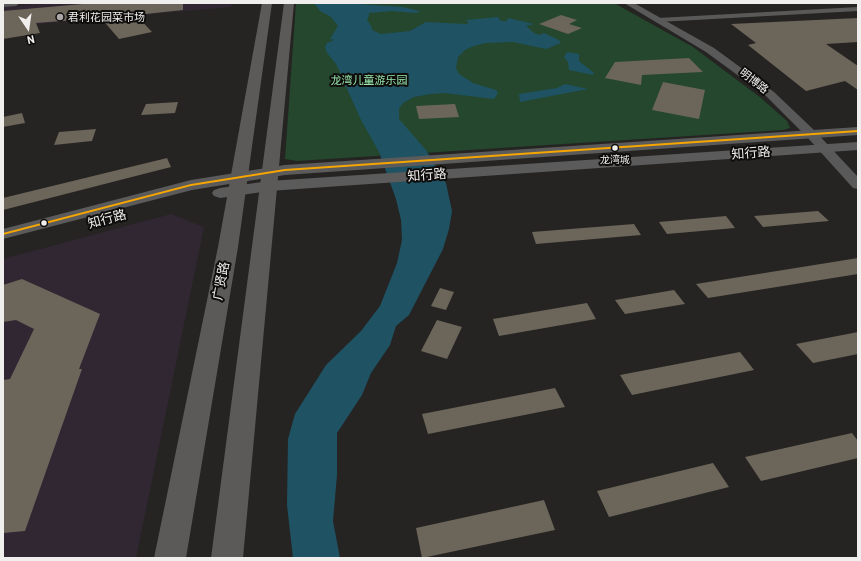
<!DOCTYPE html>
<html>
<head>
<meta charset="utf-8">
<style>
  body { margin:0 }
  #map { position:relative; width:861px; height:561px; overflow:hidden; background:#252422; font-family:Barlow,sans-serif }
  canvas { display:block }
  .frame { position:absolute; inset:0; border:4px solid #f0efed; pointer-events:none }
  .north { position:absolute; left:8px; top:8px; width:40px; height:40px; -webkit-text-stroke:3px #0e0d0c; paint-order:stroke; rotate:167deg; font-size:11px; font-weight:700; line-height:16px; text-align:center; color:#f0efed }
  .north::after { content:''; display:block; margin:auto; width:14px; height:18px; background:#f0efed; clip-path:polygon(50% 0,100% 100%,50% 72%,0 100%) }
</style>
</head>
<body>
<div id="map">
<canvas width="861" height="561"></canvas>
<div class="frame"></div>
<div class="north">N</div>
</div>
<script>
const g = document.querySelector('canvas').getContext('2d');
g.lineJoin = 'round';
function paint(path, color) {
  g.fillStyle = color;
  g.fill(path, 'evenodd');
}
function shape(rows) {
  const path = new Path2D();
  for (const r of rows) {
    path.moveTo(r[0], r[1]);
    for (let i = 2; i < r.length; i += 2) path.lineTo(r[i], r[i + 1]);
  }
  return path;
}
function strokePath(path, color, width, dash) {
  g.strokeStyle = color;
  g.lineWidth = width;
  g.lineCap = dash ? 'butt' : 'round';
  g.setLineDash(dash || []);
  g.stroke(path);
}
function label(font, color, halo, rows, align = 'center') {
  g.font = font + ' Barlow,"Noto Sans SC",sans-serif';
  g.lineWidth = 4;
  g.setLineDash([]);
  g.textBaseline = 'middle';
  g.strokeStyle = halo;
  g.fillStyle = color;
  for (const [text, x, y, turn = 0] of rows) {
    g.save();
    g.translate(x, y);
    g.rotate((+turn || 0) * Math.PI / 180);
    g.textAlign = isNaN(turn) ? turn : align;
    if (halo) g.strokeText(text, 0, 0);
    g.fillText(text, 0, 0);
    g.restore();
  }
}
paint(shape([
  [44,3,232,3,231,7,3,27,3,6],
  [171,214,204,227,136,558,3,558,3,259]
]), '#302732');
paint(shape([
  [296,3,614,3,693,47,761,98,787,121,790,128,783,130,297,161,285,159]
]), '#24472d');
paint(shape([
  [314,3,345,3,403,7,419,11,420,12,414,13,392,11,369,13,369,16,367,19,372,28,372,30,381,34,410,31,426,22,466,24,469,23,466,20,498,17,501,21,507,21,508,18,534,24,526,26,534,33,540,35,544,33,559,40,561,43,546,49,513,42,486,43,474,46,465,50,458,57,456,68,459,74,473,83,496,90,498,93,494,99,444,93,431,94,414,97,403,103,399,109,399,119,426,150,446,183,452,211,449,229,443,249,409,315,396,326,390,345,371,373,362,395,337,433,337,475,333,521,340,558,293,558,287,505,288,439,295,414,326,365,361,331,380,306,397,263,402,240,401,220,396,199,379,152,361,120,344,82,359,78,358,75,341,74,336,64,327,53,325,47,327,43,334,40,330,39,338,26,331,17,320,11],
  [567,52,579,54,579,61,594,73,593,75,569,70,568,62,564,57],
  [565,84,588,89,520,102,519,94,557,88]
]), '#1f5263');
paint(shape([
  [94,3,183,3,183,10,136,15,152,32,119,39,101,18,36,23,40,33,3,39,3,11],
  [561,15,577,20,569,24,582,28,568,34,539,24],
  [858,18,858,42,826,44,858,66,858,90,845,81,806,91,748,45,756,43,731,24],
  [689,58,703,72,642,75,641,85,605,78,615,62],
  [663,82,705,90,699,119,652,110],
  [178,102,175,113,141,115,146,104],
  [455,104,459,117,419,119,416,106],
  [22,113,25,123,3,127,3,117],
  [96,129,92,141,54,145,59,132],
  [167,158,171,167,3,210,3,198],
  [818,211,829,221,763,227,754,216],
  [726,216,735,228,667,234,659,222],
  [634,224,641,235,536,244,532,232],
  [858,258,858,274,708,298,696,284],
  [22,279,100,314,79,369,82,369,25,531,3,533,3,380,10,379,34,329,16,320,3,322,3,285],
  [440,288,454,292,446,310,431,306],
  [674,290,685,304,625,314,615,300],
  [587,303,596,319,499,336,493,319],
  [437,320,462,327,447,359,421,351],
  [858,332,858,354,813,363,796,344],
  [740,352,754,370,632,395,620,375],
  [555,388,565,407,428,434,422,414],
  [852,433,858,441,858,458,761,481,745,457],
  [713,463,729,487,609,517,597,491],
  [544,500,555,530,422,558,416,528]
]), '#6c655a');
paint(shape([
  [858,7,858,11,658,22,654,20,658,18,858,7]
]), '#5a5959');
paint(shape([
  [3,3,20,3,16,6,3,7,3,3],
  [624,3,634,3,714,48,774,92,815,131,858,177,858,189,853,188,807,137,766,96,706,52,624,3]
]), '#5a5959');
paint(shape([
  [858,127,858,135,285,175,192,190,3,239,3,229,191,180,285,165,858,127],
  [858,142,858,150,269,191,220,198,214,196,212,193,214,190,220,188,269,181,858,142]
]), '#5c5b5b');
paint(shape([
  [262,3,272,3,238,247,186,558,154,558,218,247,262,3],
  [284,3,294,3,243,558,211,558,284,3]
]), '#5b5a59');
paint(shape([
  [858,130,858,132,285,171,191,186,3,235,3,233,191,184,285,169,858,130]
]), '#f7a600');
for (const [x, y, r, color] of [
  [60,17,4,"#a9a8a6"],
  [615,148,3.5,"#f0efed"],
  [44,223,3.5,"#f0efed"]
]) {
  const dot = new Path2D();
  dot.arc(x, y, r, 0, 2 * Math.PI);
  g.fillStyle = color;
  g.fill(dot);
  strokePath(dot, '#0e0d0c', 1.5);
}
label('10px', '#f0efed', '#0e0d0c', [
  ["龙湾城",615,160]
]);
label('11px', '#f0efed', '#0e0d0c', [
  ["君利花园菜市场",68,17]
], 'left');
label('11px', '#98e6ac', '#0e0d0c', [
  ["龙湾儿童游乐园",369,80]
]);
label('11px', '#f0efed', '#0e0d0c', [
  ["明博路",754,81,38]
]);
label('13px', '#f0efed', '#0e0d0c', [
  ["知行路",751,153,-4],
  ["知行路",427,175,-4],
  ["知行路",107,219,-15],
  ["广贤路",221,281,-79]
]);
</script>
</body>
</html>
